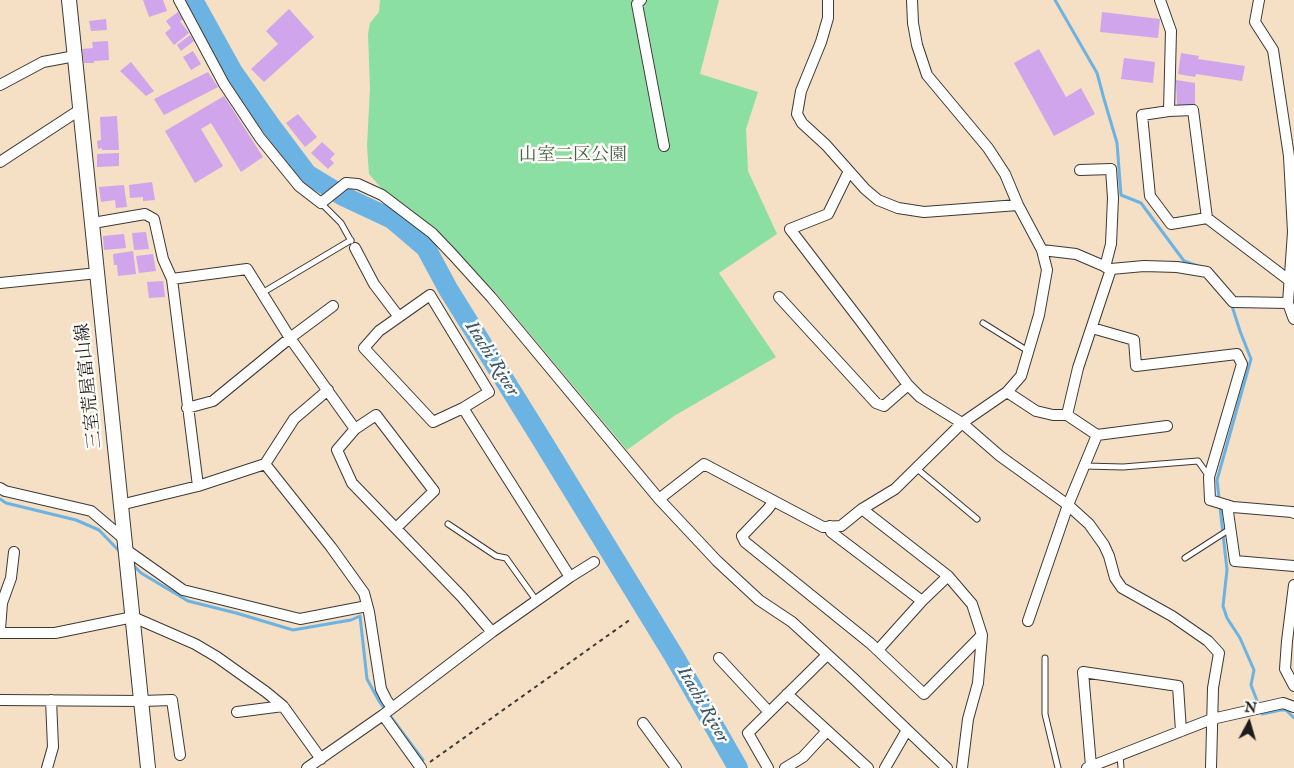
<!DOCTYPE html>
<html>
<head>
<meta charset="utf-8">
<style>
  body { margin:0 }
  #map { position:relative; width:1294px; height:768px; overflow:hidden; background:#f5dfc5; font-family:"IM FELL English",serif }
  canvas { display:block }
  .north { position:absolute; left:1224px; top:698px; width:50px; height:50px; -webkit-text-stroke:4px #fdfcf7; paint-order:stroke; rotate:6deg; font-size:14px; font-weight:700; line-height:20px; text-align:center; color:#1c1c1c }
  .north::after { content:''; display:block; margin:auto; width:18px; height:22px; background:#1c1c1c; clip-path:polygon(50% 0,100% 100%,50% 72%,0 100%) }
</style>
</head>
<body>
<div id="map">
<canvas width="1294" height="768"></canvas>
<div class="north">N</div>
</div>
<script>
const g = document.querySelector('canvas').getContext('2d');
g.lineJoin = 'round';
function paint(path, color) {
  g.fillStyle = color;
  g.fill(path, 'evenodd');
}
function shape(rows) {
  const path = new Path2D();
  for (const r of rows) {
    path.moveTo(r[0], r[1]);
    for (let i = 2; i < r.length; i += 2) path.lineTo(r[i], r[i + 1]);
  }
  return path;
}
function strokePath(path, color, width, dash) {
  g.strokeStyle = color;
  g.lineWidth = width;
  g.lineCap = dash ? 'butt' : 'round';
  g.setLineDash(dash || []);
  g.stroke(path);
}
function label(font, color, halo, rows, align = 'center') {
  g.font = font + ' "IM FELL English","Noto Serif JP",serif';
  g.lineWidth = 5;
  g.setLineDash([]);
  g.textBaseline = 'middle';
  g.strokeStyle = halo;
  g.fillStyle = color;
  for (const [text, x, y, turn = 0] of rows) {
    g.save();
    g.translate(x, y);
    g.rotate((+turn || 0) * Math.PI / 180);
    g.textAlign = isNaN(turn) ? turn : align;
    if (halo) g.strokeText(text, 0, 0);
    g.fillText(text, 0, 0);
    g.restore();
  }
}
paint(shape([
  [380,0,719,0,700,74,758,92,746,129,748,171,777,234,719,273,776,357,674,416,627,450,495,292,433,228,382,189,369,174,367,146,370,88,368,34,370,23,379,12]
]), '#8bdfa2');
strokePath(shape([
  [1055,0,1097,73,1104,99,1117,143,1121,195,1141,203,1184,261,1198,266],
  [1231,303,1240,331,1251,359,1217,480,1227,570,1223,606,1227,618,1240,638,1254,670,1251,685,1262,714,1281,710,1286,710,1294,718],
  [0,499,6,503,76,520,99,530,120,552],
  [132,564,141,573,188,601,236,613,293,630,351,620,360,616,367,679,379,701,423,760]
]), '#6bb3e3', 3);
strokePath(shape([
  [193,0,233,72,271,126,307,174,343,196,392,219,426,248,448,289,540,437,674,656,738,768]
]), '#6bb3e3', 20);
paint(shape([
  [143,0,163,0,167,11,149,17],
  [289,9,314,37,264,82,251,69,278,44,266,31],
  [178,12,183,19,180,21,189,33,174,45,165,33,171,28,166,21],
  [1102,12,1160,19,1158,38,1100,32],
  [106,19,107,30,91,31,89,21],
  [190,35,194,41,181,51,177,45],
  [108,41,109,60,94,61,94,63,84,63,82,49,93,48,92,42],
  [1039,49,1066,97,1081,88,1095,114,1054,136,1014,63],
  [193,51,201,64,191,70,183,57],
  [1181,53,1199,56,1198,59,1245,66,1242,81,1196,74,1195,77,1178,74],
  [1124,58,1155,62,1153,83,1121,79],
  [131,62,154,91,146,96,120,71],
  [208,72,218,87,164,115,154,99],
  [1176,80,1195,83,1195,106,1177,105],
  [224,96,263,157,241,172,211,123,201,129,223,166,195,183,165,131],
  [298,114,317,137,305,147,286,123],
  [117,116,119,150,102,150,102,148,98,149,97,141,101,140,100,117],
  [322,142,335,154,330,159,334,163,328,169,311,153],
  [119,153,119,166,97,167,97,154],
  [152,182,155,200,143,201,143,197,130,198,129,185],
  [124,185,127,207,116,208,115,200,101,202,99,187],
  [146,232,149,249,134,250,132,233],
  [124,234,126,248,104,250,103,236],
  [133,251,136,274,118,276,117,265,114,265,113,254],
  [153,254,156,271,139,273,136,256],
  [163,281,165,297,149,298,147,282]
]), '#d0a5eb');
const lane = shape([
  [321,203,341,223,351,241],
  [262,293,351,240],
  [983,323,1028,351],
  [1085,466,1123,467,1198,461,1208,475],
  [916,468,977,519],
  [448,524,496,556,506,558,536,600],
  [1185,558,1230,529],
  [1045,658,1045,714,1058,768],
  [1120,755,1121,768]
]);
const street = shape([
  [179,0,224,84,260,138,299,186,321,203,346,183,358,184,382,195,432,233,453,255,491,297,659,499,717,561,759,600,792,622,853,678,947,768],
  [641,0,637,4,664,146],
  [828,0,828,18,821,42,801,91,797,114,802,123,826,145,865,189,878,200,898,208,924,212,1018,205],
  [1160,0,1171,31,1169,111,1142,115,1150,196,1171,224,1207,218,1290,281],
  [1259,0,1255,22,1273,50,1289,156,1293,232,1288,303,1293,317,1294,319],
  [0,85,43,62,75,56],
  [1169,111,1193,110,1207,218],
  [0,162,81,109],
  [1080,170,1111,169,1113,198,1111,244,1105,267],
  [849,171,828,214,790,229,862,323,908,385],
  [93,223,145,214,154,219,163,259,172,279,198,486],
  [355,248,374,284,399,317],
  [1042,250,1076,254,1111,269,1144,266,1177,267,1207,272,1233,302,1288,303],
  [172,279,247,269,290,338,355,429,337,450,352,483,462,597,492,632],
  [0,283,98,273],
  [430,295,489,392,463,408,433,422,364,348,379,331,430,295],
  [779,297,876,403,884,406,908,385,920,397,962,423,1000,456,1068,505,1089,524,1104,545,1109,556,1115,578,1122,588,1172,616,1208,641,1219,653,1213,688,1211,768],
  [1092,328,1134,340,1136,366,1237,354,1242,364,1209,477,1210,500,1233,507,1292,512,1294,513],
  [1007,392,1036,411,1053,415,1067,415,1078,368,1111,269],
  [187,408,213,401,290,338,333,306],
  [463,408,570,577],
  [355,429,376,415,434,491,396,528],
  [1097,435,1167,426],
  [265,464,331,547,364,593,369,612,381,689,386,699,392,708],
  [0,488,5,491,91,511,124,539],
  [659,499,704,464,823,527,841,526,862,509,895,489,962,423,1007,392,1021,376,1039,315,1047,270,1042,250,1018,205,1005,174,988,148,927,75,917,45,913,23,912,0],
  [774,501,767,510,742,536,745,542,870,643,924,694,982,635],
  [120,505,198,486,265,464,294,419,328,390],
  [1227,505,1235,561,1294,566],
  [862,509,948,576,972,604,982,635,978,683,968,719,962,768],
  [830,526,831,532,922,601],
  [125,549,183,590,300,619,367,606],
  [1294,585,1287,641,1285,669,1294,686],
  [1028,621,1068,505,1097,435,1067,415],
  [0,629,2,603,11,578,14,552],
  [0,633,55,633,133,617,195,644,217,657,266,692,283,706],
  [878,650,922,601,948,576],
  [719,658,769,712],
  [787,694,868,768],
  [0,700,142,701,172,700,180,755],
  [237,712,283,706,321,759],
  [383,715,421,768],
  [643,723,676,768],
  [1091,766,1083,672,1178,686,1181,731],
  [47,768,53,747,51,700],
  [307,768,383,715,492,632,570,577,594,562],
  [768,768,748,733,827,655],
  [785,768,803,757,827,731],
  [885,768,907,730],
  [1087,768,1212,719,1283,703,1294,707]
]);
const secondary = shape([
  [69,0,148,768]
]);
strokePath(lane, '#3d3935', 7);
strokePath(street, '#3d3935', 12);
strokePath(secondary, '#3d3935', 16);
strokePath(shape([
  [430,762,631,619]
]), '#3d3935', 2, [4, 4]);
strokePath(lane, '#fff', 5);
strokePath(street, '#fff', 10);
strokePath(secondary, '#fff', 14);
label('18px', '#43604b', '#fdfcf7', [
  ["山室二区公園",573,156]
]);
label('18px', '#1c1c1c', '#fdfcf7', [
  ["三室荒屋富山線",90,386,-96]
]);
label('italic 19px', '#3c586c', '#fdfcf7', [
  ["Itachi River",491,359,58],
  ["Itachi River",702,705,60]
]);
</script>
</body>
</html>
